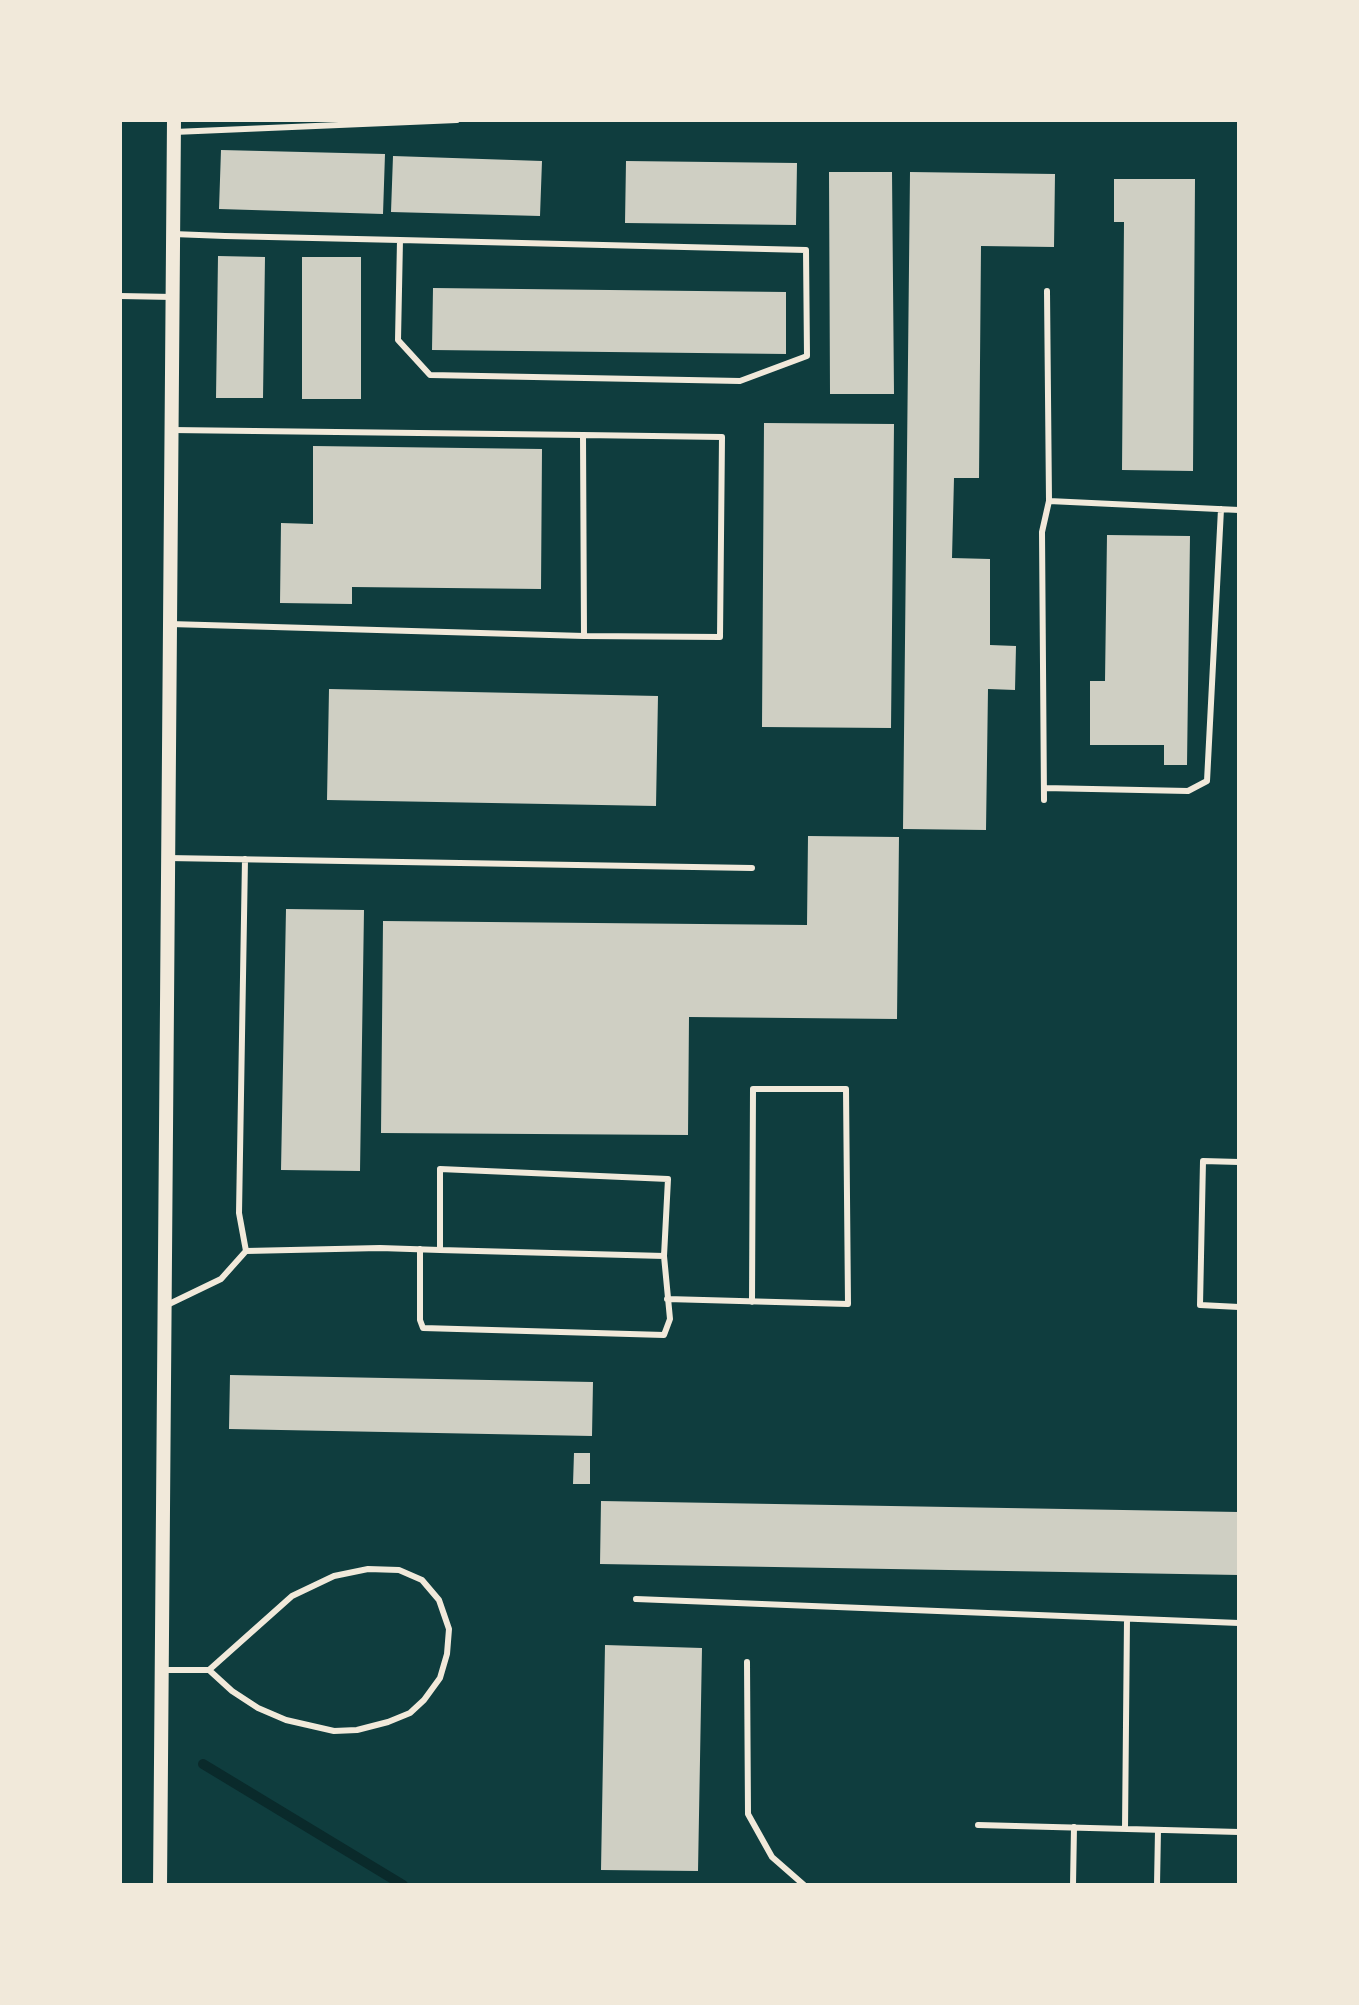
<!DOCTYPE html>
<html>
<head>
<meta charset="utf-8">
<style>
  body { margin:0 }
  #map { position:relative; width:1359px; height:2005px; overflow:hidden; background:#0f3d3e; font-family:"Roboto Condensed",sans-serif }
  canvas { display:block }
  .frame { position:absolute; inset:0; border:122px solid #f1e9da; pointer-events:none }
</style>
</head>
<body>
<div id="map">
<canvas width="1359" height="2005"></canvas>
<div class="frame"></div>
</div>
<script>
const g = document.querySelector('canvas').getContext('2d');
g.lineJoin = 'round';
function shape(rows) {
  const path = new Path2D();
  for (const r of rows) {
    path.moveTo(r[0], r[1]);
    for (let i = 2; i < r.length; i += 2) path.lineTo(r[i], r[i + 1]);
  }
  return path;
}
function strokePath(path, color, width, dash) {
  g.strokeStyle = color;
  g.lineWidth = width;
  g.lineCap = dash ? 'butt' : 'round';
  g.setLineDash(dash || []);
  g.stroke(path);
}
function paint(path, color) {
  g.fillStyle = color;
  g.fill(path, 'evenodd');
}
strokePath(shape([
  [203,1764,403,1885]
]), '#0a2a2b', 10);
paint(shape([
  [221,150,385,154,383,214,219,209],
  [393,156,542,161,540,216,391,212],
  [626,161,797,163,796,225,625,223],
  [829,172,892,172,894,394,830,394],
  [910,172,1055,174,1054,247,981,246,979,478,954,478,952,558,990,559,990,645,1016,646,1015,690,988,689,986,830,903,829],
  [1114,179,1195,179,1193,471,1122,470,1124,222,1114,222],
  [218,256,265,257,263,398,216,398],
  [302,257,361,257,361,399,302,399],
  [433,288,786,292,786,354,432,350],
  [764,423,894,424,891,728,762,727],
  [313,446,542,449,541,589,352,587,352,604,280,603,281,523,313,524],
  [1107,535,1190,536,1187,765,1164,765,1164,745,1090,745,1090,681,1105,681],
  [329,689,658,696,656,806,327,800],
  [808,836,899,837,897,1019,689,1017,688,1135,381,1133,383,921,807,925],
  [286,909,364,910,360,1171,281,1170],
  [230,1375,593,1382,592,1436,229,1429],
  [574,1453,590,1453,590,1484,573,1484],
  [601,1501,1239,1512,1239,1575,600,1564],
  [605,1645,702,1648,698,1871,601,1870]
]), '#cfcfc3');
strokePath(shape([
  [174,132,457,120],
  [173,234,225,236,400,240,806,250,807,356,740,381,430,375,398,340,400,240],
  [1047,291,1049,501],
  [120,296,173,297],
  [172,430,583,435],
  [170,624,584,636,720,637,722,437,583,435,584,636],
  [1044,788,1188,791,1207,781,1221,509],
  [1044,800,1042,532,1049,501,1239,510],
  [168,858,752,868],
  [245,859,239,1213,246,1251],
  [1239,1162,1203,1161,1200,1305,1239,1307],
  [420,1249,420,1320,423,1328,664,1335,670,1319,664,1256],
  [667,1299,848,1304,846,1089,753,1089,752,1302],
  [165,1306,221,1279,246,1251,380,1248,440,1250,664,1256,668,1179,440,1169,440,1250],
  [636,1599,1239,1623],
  [747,1662,748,1814,772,1857,804,1885],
  [162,1670,209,1670,232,1691,258,1708,286,1720,334,1731,357,1730,388,1722,410,1713,424,1700,440,1678,447,1654,449,1629,439,1600,422,1580,399,1570,368,1569,334,1576,292,1596,209,1670],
  [978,1825,1239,1832],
  [1125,1829,1127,1619],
  [1073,1885,1074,1827],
  [1157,1885,1158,1830]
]), '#f1e9da', 6);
strokePath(shape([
  [160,1885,174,120]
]), '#f1e9da', 14);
</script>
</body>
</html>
